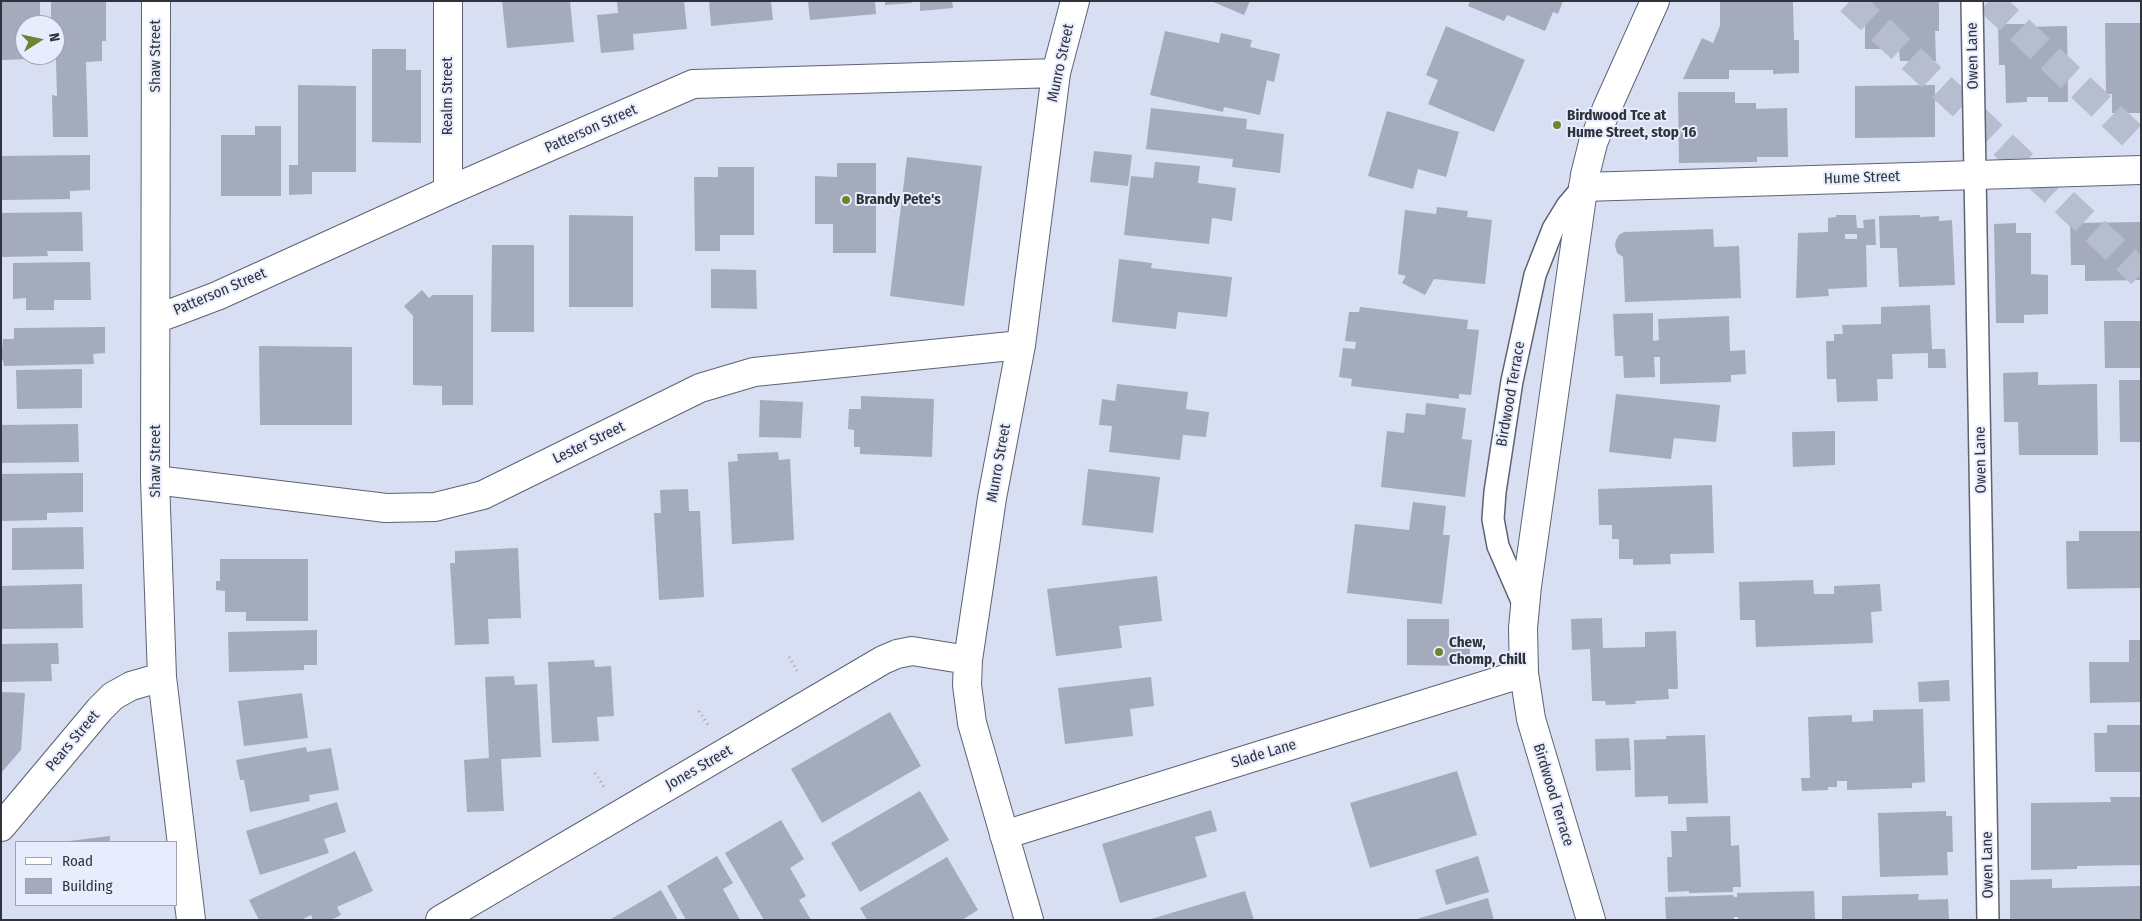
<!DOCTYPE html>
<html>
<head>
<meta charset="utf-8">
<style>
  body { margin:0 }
  #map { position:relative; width:2142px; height:921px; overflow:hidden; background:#d8dff3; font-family:"Fira Sans Condensed",sans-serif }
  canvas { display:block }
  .frame { position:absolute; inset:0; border:2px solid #30333b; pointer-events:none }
  .legend { position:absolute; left:15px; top:841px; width:162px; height:65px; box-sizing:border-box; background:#e7edfd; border:1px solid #9ea3af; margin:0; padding:6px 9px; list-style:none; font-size:15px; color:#30333b }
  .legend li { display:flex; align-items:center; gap:10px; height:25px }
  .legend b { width:25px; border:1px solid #9ea3af }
  .north { position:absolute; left:15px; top:15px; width:50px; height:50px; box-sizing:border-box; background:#e7edfd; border:1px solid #9ea3af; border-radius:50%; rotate:80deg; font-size:14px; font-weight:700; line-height:20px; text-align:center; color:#30333b }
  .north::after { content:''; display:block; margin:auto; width:18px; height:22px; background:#728230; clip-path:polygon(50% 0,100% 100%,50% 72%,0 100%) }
</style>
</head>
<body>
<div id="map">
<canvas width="2142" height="921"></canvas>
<div class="frame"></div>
<ul class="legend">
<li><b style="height:6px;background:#fff"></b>Road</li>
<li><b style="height:14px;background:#a3abbd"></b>Building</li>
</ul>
<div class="north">N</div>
</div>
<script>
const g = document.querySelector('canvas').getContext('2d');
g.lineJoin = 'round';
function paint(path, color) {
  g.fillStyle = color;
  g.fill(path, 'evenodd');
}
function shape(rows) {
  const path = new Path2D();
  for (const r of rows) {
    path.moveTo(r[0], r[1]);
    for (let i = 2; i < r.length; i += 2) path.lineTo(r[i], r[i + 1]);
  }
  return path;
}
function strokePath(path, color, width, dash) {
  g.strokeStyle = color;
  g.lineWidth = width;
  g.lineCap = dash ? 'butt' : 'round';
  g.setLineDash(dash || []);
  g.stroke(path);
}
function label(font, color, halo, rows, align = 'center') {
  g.font = font + ' "Fira Sans Condensed",sans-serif';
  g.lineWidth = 4;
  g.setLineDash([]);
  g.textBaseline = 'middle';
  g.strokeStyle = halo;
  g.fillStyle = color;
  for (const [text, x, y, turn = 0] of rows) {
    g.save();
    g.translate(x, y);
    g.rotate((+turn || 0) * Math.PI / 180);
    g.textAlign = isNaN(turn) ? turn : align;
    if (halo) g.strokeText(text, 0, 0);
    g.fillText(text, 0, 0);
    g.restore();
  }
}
paint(shape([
  [1,1,40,1,40,25,25,25,25,55,27,55,27,59,2,60],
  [51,1,106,1,106,41,102,41,102,61,86,62,88,137,53,137,52,95,57,96,55,25,51,25],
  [502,1,570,1,574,42,507,48],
  [617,1,684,1,687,29,633,34,634,50,601,53,597,15,618,13],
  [709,1,771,1,773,20,711,26],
  [808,1,875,1,876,14,810,20],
  [885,1,911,1,912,3,885,5],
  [920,1,952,1,953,8,920,11],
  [1211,1,1250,1,1244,15],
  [1470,1,1563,1,1558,14,1553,12,1545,31,1507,15,1504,21,1468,6],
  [1793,1,1794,40,1799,40,1799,73,1773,74,1773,70,1729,70,1729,79,1683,79,1702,38,1713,43,1720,26,1720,2],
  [1869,1,1939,1,1939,31,1935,31,1936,61,1900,61,1899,49,1865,49,1865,16,1869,16],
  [2105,23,2141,23,2141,113,2112,113,2112,94,2106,94],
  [1998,24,2025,24,2025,27,2067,26,2068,102,2048,102,2048,97,2027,97,2027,102,2006,103,2005,65,1999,65],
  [1446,26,1525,60,1494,132,1428,104,1438,80,1426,75],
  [1165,31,1219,43,1221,33,1252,40,1250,47,1280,54,1274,82,1267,80,1260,115,1224,107,1223,112,1150,95],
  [372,49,406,49,406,70,421,70,421,143,372,142],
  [298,85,356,86,356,172,312,172,312,194,289,195,289,165,298,165],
  [1935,85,1935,137,1855,138,1855,86],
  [1678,92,1735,92,1735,103,1756,103,1756,109,1787,108,1788,157,1757,157,1757,162,1679,163],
  [1151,108,1247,119,1246,129,1284,134,1280,173,1232,167,1233,159,1146,149],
  [1387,111,1459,132,1446,177,1418,169,1413,189,1368,176],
  [255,126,281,126,281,196,221,196,221,135,255,135],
  [1094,151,1132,155,1128,186,1090,182],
  [90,155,90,190,70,191,70,199,1,200,1,156],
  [907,157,982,166,964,306,890,296],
  [1155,162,1200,166,1198,183,1236,188,1232,221,1212,218,1209,244,1124,235,1131,176,1153,178],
  [837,163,876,163,876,253,833,253,833,224,815,224,815,176,837,177],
  [718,167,754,167,754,235,720,235,720,251,695,251,694,177,718,177],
  [1437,207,1468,211,1467,217,1492,220,1485,284,1434,279,1425,295,1402,283,1406,276,1398,274,1405,210,1436,214],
  [82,212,83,251,47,251,48,256,1,257,1,213],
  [569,215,633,216,633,307,569,307],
  [1836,215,1856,215,1857,228,1864,228,1863,220,1875,219,1876,245,1866,245,1867,287,1828,289,1829,296,1796,298,1798,233,1828,232,1828,218,1836,217],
  [1845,234,1857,234,1857,239,1845,239],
  [1920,215,1920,217,1939,216,1939,221,1952,220,1955,285,1899,287,1897,248,1880,248,1879,216],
  [2141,222,2141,280,2085,281,2085,265,2071,265,2070,223],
  [2016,223,2016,233,2031,233,2031,274,2048,275,2048,314,2024,315,2024,323,1996,323,1994,224],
  [1713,229,1714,247,1739,246,1741,298,1625,302,1623,257,1617,253,1615,246,1616,240,1619,235,1624,232],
  [492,245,534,245,534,332,491,332],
  [1119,259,1152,263,1151,268,1232,277,1227,317,1178,312,1176,329,1112,322],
  [90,262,91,300,54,300,54,310,26,310,26,298,13,299,13,263],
  [711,269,756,270,757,309,711,308],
  [422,290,429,298,433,295,473,295,473,405,442,405,442,386,413,385,413,316,404,306],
  [1930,305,1932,349,1945,349,1946,368,1928,368,1928,353,1892,354,1893,379,1877,379,1878,401,1837,402,1836,379,1827,379,1826,341,1834,341,1834,334,1843,334,1842,325,1881,324,1881,307],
  [1360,307,1468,320,1467,329,1479,330,1471,395,1459,394,1459,399,1351,386,1352,379,1339,377,1343,348,1355,349,1356,342,1345,341,1349,312,1359,312],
  [1653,313,1653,341,1659,340,1658,319,1729,316,1730,351,1745,350,1746,374,1731,375,1731,382,1660,384,1660,357,1654,357,1655,377,1624,378,1623,356,1615,356,1613,314],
  [2104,321,2141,321,2141,368,2105,368],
  [105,327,105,353,93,354,94,364,4,366,3,360,1,360,3,339,14,339,14,328],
  [259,346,352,347,352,425,260,425],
  [82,369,82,408,17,409,16,370],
  [2038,372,2038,385,2097,384,2098,455,2019,455,2018,422,2004,422,2003,373],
  [2119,380,2141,380,2141,442,2120,442],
  [1117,384,1188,392,1186,409,1209,412,1206,437,1183,435,1180,460,1109,452,1112,426,1099,425,1102,399,1115,401],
  [1616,394,1720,405,1716,442,1674,438,1671,459,1609,452],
  [861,396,934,399,932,457,860,454,860,447,854,447,854,430,848,429,849,409,861,409],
  [760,400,803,402,801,438,759,437],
  [1426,403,1466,408,1462,439,1472,440,1465,497,1381,487,1387,431,1404,433,1406,413,1425,415],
  [78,424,79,462,1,463,1,425],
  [1835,431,1835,465,1793,467,1792,432],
  [778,452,779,460,790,459,794,540,732,544,728,462,738,461,737,454],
  [1088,469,1160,477,1153,533,1082,525],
  [83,473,83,512,47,513,47,520,1,521,2,474],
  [1712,485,1714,553,1670,554,1671,564,1633,565,1633,559,1619,559,1619,539,1612,539,1612,525,1599,525,1598,489],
  [688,489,689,511,700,511,704,597,659,600,654,513,661,513,660,490],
  [1413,502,1446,506,1443,535,1450,535,1442,604,1347,593,1355,524,1409,530],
  [83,527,84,569,12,570,12,528],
  [2079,531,2141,531,2141,588,2067,589,2066,541,2079,541],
  [518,548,521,618,488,619,489,644,455,645,450,563,455,563,455,551],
  [220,559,308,559,308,621,246,621,246,612,225,612,225,591,216,590,216,581,220,581],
  [1157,576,1162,621,1119,626,1122,648,1056,656,1047,589],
  [1813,580,1814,594,1834,594,1834,586,1880,584,1882,611,1871,612,1873,643,1756,647,1755,620,1740,620,1739,582],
  [82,584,83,628,1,629,1,586],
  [1602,618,1603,648,1645,647,1645,632,1676,631,1678,689,1668,689,1669,699,1635,701,1636,704,1606,705,1605,701,1592,701,1590,649,1572,650,1571,619],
  [1407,619,1449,619,1449,639,1470,639,1470,666,1407,665],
  [317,630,317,665,304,665,304,670,229,672,228,632],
  [2129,640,2141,640,2141,702,2090,703,2089,662,2129,662],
  [58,643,59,664,51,664,52,681,1,682,1,644],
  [594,660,595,667,611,666,614,716,597,717,599,741,552,743,548,662],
  [514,676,515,685,537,684,541,757,501,759,504,811,467,812,464,760,489,758,485,677],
  [1151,677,1154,706,1130,709,1133,736,1065,744,1058,688],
  [1949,680,1950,701,1919,702,1918,682],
  [1,692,25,693,21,750,1,773],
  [302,693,308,738,244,746,238,701],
  [1923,709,1925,782,1912,783,1912,788,1847,790,1847,781,1837,781,1837,787,1828,787,1828,790,1802,791,1801,778,1810,778,1808,717,1852,715,1852,722,1873,721,1873,710],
  [890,712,921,766,822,823,791,769],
  [2107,725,2141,725,2141,772,2095,772,2094,733,2107,733],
  [1705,735,1708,803,1668,804,1668,796,1635,797,1634,740,1666,739,1666,736],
  [1629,738,1631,770,1596,771,1595,739],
  [306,747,307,752,331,748,339,790,309,795,310,801,250,812,244,780,240,780,236,760],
  [1457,771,1477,835,1370,868,1350,803],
  [920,791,949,840,860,892,831,843],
  [2110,797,2141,797,2141,865,2077,866,2077,869,2031,870,2031,803,2111,802],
  [337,802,346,832,324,839,329,853,260,875,246,831],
  [1211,810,1217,831,1195,837,1207,877,1120,903,1102,844],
  [1946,811,1946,816,1952,816,1953,852,1947,852,1948,875,1880,877,1878,813],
  [1730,816,1731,846,1739,845,1741,887,1733,887,1733,892,1689,893,1689,891,1668,892,1667,857,1672,857,1671,831,1687,831,1686,817],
  [781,820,804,859,790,868,806,896,799,900,811,920,764,920,725,853],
  [110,836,110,842,69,842,69,841],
  [355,851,373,891,337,907,341,915,331,920,313,920,311,915,301,920,259,920,249,900],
  [717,856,733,883,723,889,740,920,686,920,667,886],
  [1478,856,1489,892,1446,905,1435,870],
  [947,857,978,910,962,920,867,920,860,908],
  [2052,879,2052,888,2141,886,2141,920,2010,920,2010,880],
  [661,890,678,920,612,920,611,919],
  [1245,891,1254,920,1151,920,1151,919],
  [1814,891,1815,920,1738,920,1738,917,1734,917,1734,920,1666,920,1665,897,1733,895,1734,897,1737,897,1737,893],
  [1919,894,1918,900,1948,899,1949,920,1842,920,1842,896],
  [1488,898,1494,920,1417,920,1417,919]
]), '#a3abbd');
strokePath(shape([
  [1850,1,2141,274],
  [1989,1,2141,144]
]), '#b6bdce', 28, [28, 14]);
const service = shape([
  [1972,1,1988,920],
  [1525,608,1498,546,1493,519,1495,492,1512,381,1535,275,1553,229,1567,206,1583,187]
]);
const minor = shape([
  [156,1,155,480,162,677,191,920],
  [1583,187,2141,170],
  [448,191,448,1],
  [156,319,217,296,448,191,693,84,1056,73],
  [155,480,386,508,435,507,483,495,700,388,754,372,1021,345],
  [1,827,100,709,113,696,131,686,162,677],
  [1004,835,1524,673],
  [440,920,883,660,897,654,912,651,968,660],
  [1029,920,972,723,967,685,968,660,992,498,1021,345,1056,73,1075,1]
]);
const tertiary = shape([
  [1591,920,1531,719,1524,673,1523,628,1527,586,1585,175,1593,143,1607,108,1655,1]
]);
strokePath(service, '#5d6374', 24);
strokePath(minor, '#5d6374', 30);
strokePath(tertiary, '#5d6374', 30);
strokePath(shape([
  [789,657,799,674],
  [699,711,708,725],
  [595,773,604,787]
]), '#9da2b2', 3, [1, 4]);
strokePath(service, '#fff', 21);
strokePath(minor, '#fff', 28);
strokePath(tertiary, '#fff', 28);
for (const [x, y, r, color] of [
  [1557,125,5,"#728230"],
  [846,200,5,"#728230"],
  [1439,652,5,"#728230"]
]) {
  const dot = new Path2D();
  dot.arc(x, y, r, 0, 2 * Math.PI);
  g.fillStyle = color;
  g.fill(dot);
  strokePath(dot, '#e7edfd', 2);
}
label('15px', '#30333b', '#e7edfd', [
  ["Shaw Street",156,56,-90],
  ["Owen Lane",1973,56,-91],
  ["Munro Street",1061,63,-78],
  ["Realm Street",448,96,-90],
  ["Patterson Street",591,129,-24],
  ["Hume Street",1862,178,-2],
  ["Patterson Street",220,292,-23],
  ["Birdwood Terrace",1511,394,-80],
  ["Lester Street",589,443,-26],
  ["Owen Lane",1981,460,-91],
  ["Shaw Street",156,461,-90],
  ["Munro Street",999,463,-80],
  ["Pears Street",73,741,-50],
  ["Slade Lane",1264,754,-17],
  ["Jones Street",699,768,-30],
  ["Birdwood Terrace",1553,795,73],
  ["Owen Lane",1988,865,-91]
]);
label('bold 15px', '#30333b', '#e7edfd', [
  ["Birdwood Tce at",1567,116],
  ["Hume Street, stop 16",1567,133],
  ["Brandy Pete's",856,200],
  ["Chew,",1449,643],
  ["Chomp, Chill",1449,660]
], 'left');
</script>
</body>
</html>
